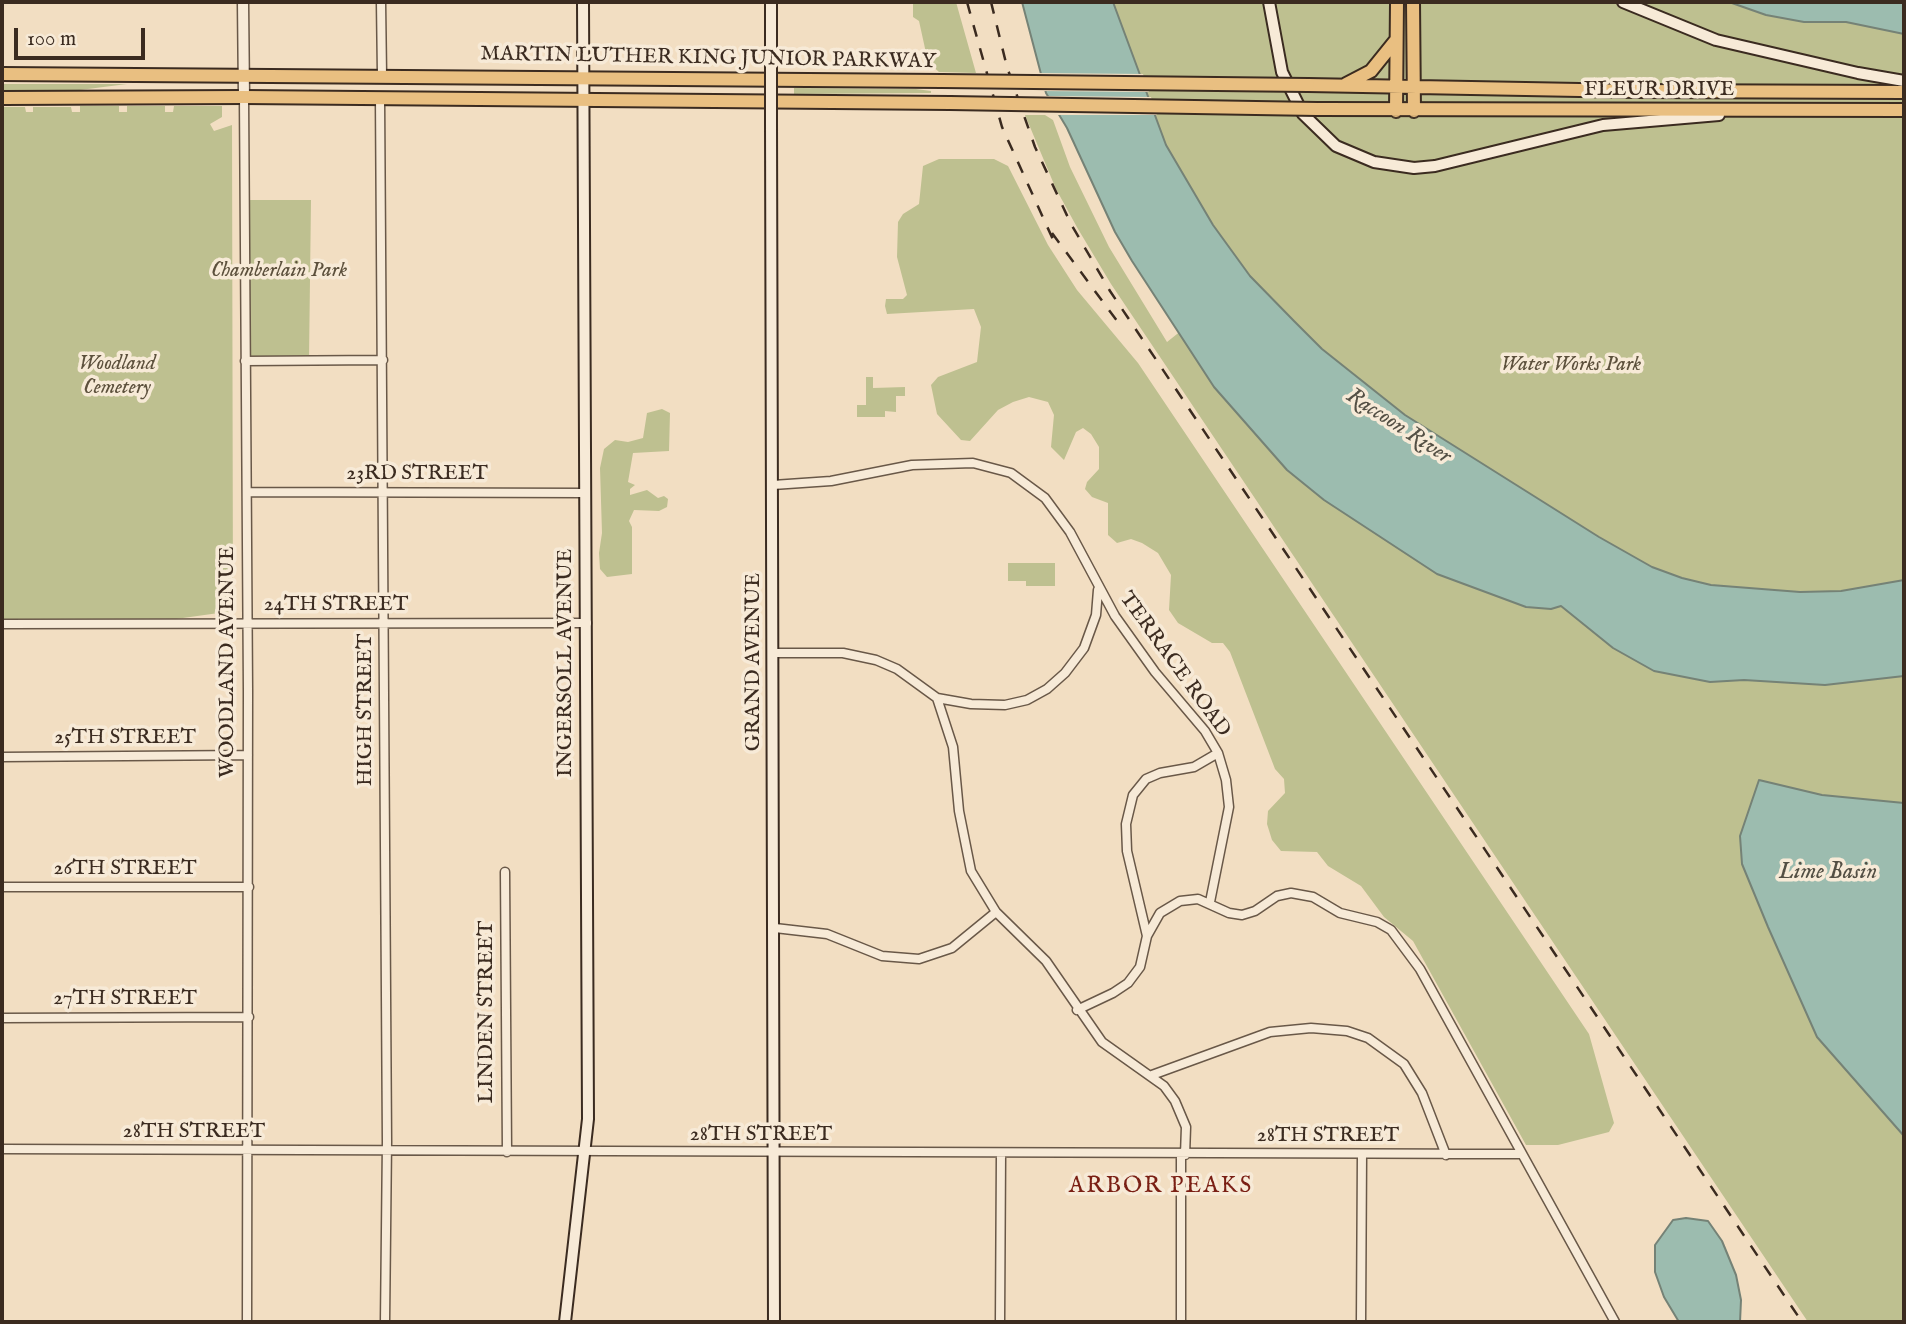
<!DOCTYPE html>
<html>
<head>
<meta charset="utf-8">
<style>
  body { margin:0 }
  #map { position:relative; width:1906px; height:1324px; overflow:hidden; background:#f2dec2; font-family:"IM FELL English",serif }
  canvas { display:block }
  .frame { position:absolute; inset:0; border:4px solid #3b2b20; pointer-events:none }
  .scale { position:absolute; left:14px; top:28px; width:131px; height:32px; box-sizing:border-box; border:4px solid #3b2b20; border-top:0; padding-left:9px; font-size:21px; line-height:24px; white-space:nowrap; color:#3b2b20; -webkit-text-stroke:5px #f7ead7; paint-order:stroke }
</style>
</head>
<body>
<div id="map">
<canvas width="1906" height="1324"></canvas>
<div class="frame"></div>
<div class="scale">100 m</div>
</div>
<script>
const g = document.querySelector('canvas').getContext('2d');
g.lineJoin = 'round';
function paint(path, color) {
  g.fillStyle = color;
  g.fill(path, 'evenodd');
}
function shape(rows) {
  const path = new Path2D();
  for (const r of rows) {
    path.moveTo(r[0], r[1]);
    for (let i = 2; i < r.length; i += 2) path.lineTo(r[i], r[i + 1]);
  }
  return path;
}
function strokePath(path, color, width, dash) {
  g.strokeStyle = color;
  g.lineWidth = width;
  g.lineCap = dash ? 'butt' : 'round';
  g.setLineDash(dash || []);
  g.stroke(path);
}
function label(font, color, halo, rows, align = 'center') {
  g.font = font + ' "IM FELL English",serif';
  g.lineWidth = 7;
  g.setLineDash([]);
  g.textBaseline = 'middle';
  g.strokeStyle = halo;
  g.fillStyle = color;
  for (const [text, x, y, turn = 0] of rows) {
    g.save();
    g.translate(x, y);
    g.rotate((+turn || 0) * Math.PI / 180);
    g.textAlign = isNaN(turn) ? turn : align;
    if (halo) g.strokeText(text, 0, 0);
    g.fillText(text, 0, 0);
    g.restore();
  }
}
paint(shape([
  [913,2,956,2,976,73,939,72,928,62,919,21,913,17],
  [1113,2,1729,2,1804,22,1846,22,1904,34,1904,1322,1808,1322,1111,284,1078,229,1056,189,1025,115,1045,115,1053,120,1070,167,1109,247,1167,342,1250,276,1212,225,1166,145],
  [2,84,127,84,80,90,2,90],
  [794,88,916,89,931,91,931,93,794,94],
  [80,106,119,106,119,112,127,112,127,106,165,106,165,112,173,112,174,106,222,106,222,117,210,124,214,131,232,125,233,611,140,624,2,624,2,107,25,107,26,112,33,112,33,107,71,107,72,112,80,112],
  [939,159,994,159,1008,166,1048,245,1077,290,1138,363,1589,1034,1614,1123,1609,1132,1558,1145,1526,1145,1413,941,1384,917,1361,886,1328,866,1317,852,1281,851,1272,840,1267,824,1268,811,1285,793,1284,779,1275,769,1230,652,1223,643,1212,643,1178,623,1169,610,1171,575,1158,553,1142,543,1131,539,1117,543,1108,535,1108,503,1092,497,1085,489,1087,482,1099,469,1099,447,1091,434,1083,428,1076,432,1064,460,1051,447,1054,415,1048,402,1029,397,1013,402,998,410,970,441,961,440,937,414,931,385,938,377,977,362,981,327,974,309,887,314,885,306,886,299,903,299,907,295,897,257,898,222,903,214,919,204,923,166],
  [249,200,311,200,309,359,245,361],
  [866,377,873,377,873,388,905,387,905,396,896,396,896,412,885,411,885,417,857,417,857,405,866,405],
  [662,409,670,413,669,451,633,453,628,482,635,485,630,489,630,495,647,490,658,498,664,496,668,499,667,507,659,511,634,510,629,521,632,527,632,574,607,577,600,569,599,553,602,533,600,468,604,449,615,440,628,442,643,438,647,413],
  [1008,563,1055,563,1055,586,1026,586,1026,581,1008,581]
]), '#bec090');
const water = shape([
  [1022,2,1113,2,1166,145,1213,225,1250,276,1294,321,1322,349,1405,415,1599,537,1652,567,1682,578,1711,585,1800,592,1841,591,1904,580,1904,676,1825,685,1744,680,1710,682,1654,671,1613,648,1561,606,1551,609,1526,607,1437,574,1324,500,1287,470,1214,387,1132,261,1115,232,1067,128,1046,93,1022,2],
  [1729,2,1904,2,1904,34,1846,22,1804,22,1766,15,1729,2],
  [1759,780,1822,795,1904,803,1904,1136,1817,1037,1768,927,1742,864,1740,836,1759,780],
  [1686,1218,1708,1221,1722,1241,1736,1275,1741,1300,1740,1322,1679,1322,1664,1297,1655,1272,1655,1245,1673,1220,1686,1218]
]);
paint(water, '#9cbcaf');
strokePath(water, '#758276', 2);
paint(shape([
  [1036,73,1143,74,1149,92,1041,91],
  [1043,96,1151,97,1157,115,1053,115]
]), '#f2dec2');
const minor = shape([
  [381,2,382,75],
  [244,97,248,691,247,1322],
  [380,98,387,1141,385,1322],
  [245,361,383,360],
  [773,485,831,481,912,465,973,463,1011,473,1045,498,1070,532,1115,616,1155,672,1205,731,1218,753,1226,780,1229,807,1210,902],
  [248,492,586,493],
  [2,624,587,623],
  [774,653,843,653,876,660,897,669,937,698,953,747,959,811,971,871,996,912,1046,961,1102,1042,1164,1086,1175,1101,1186,1127,1185,1155],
  [937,698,971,704,1005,705,1027,700,1047,689,1065,673,1084,648,1096,615,1098,590],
  [2,757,248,755],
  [505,872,507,1152],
  [2,887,249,887],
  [775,928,827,934,882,956,919,959,952,948,996,912],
  [1147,936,1160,913,1180,901,1198,899,1229,913,1242,915,1255,911,1277,896,1291,893,1313,897,1340,913,1377,922,1391,930,1420,969,1615,1322],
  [1077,1010,1113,993,1128,983,1140,967,1147,936,1127,851,1126,824,1133,795,1146,779,1160,773,1194,767,1218,753],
  [2,1018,249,1017],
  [1152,1075,1270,1032,1311,1028,1347,1031,1368,1038,1404,1064,1422,1093,1446,1155],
  [2,1149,1520,1154],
  [1000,1322,1001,1154],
  [1181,1322,1181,1155],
  [1361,1322,1362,1154]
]);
const tertiary = shape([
  [243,2,244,97]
]);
const secondary = shape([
  [771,2,771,59],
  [1269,2,1282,72,1303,114,1336,146,1374,162,1414,168,1435,166,1603,125,1719,115],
  [1623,2,1716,40,1858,73,1904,81],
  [771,122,774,1322],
  [565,1322,588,1119,583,2]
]);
const primary = shape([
  [1413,2,1414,111],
  [2,74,942,81],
  [1346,84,1371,71,1396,40],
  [1308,85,1634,91,1904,92],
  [2,98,244,97,950,103],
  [1317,109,1904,110],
  [1396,111,1397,2]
]);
strokePath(minor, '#695848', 11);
strokePath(tertiary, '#695848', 13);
strokePath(secondary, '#3b2b20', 14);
strokePath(primary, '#3b2b20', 16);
strokePath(minor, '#f7ead7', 8);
strokePath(tertiary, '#f7ead7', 10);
strokePath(secondary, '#f7ead7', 10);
strokePath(primary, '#e9bf81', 12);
strokePath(shape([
  [967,2,1002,127,1055,244],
  [991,2,1007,67,1035,147,1071,224,1110,291,1802,1322],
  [1052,233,1123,329]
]), '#3b2b20', 2.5, [12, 12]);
const secondaryBridge = shape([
  [771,59,771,122]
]);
const primaryBridge = shape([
  [942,81,1308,85],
  [950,103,1317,109]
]);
strokePath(secondaryBridge, '#3b2b20', 14, []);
strokePath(primaryBridge, '#3b2b20', 16, []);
strokePath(secondaryBridge, '#f7ead7', 10);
strokePath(primaryBridge, '#e9bf81', 12);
label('21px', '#3b2b20', '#f7ead7', [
  ["MARTIN LUTHER KING JUNIOR PARKWAY",708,59,1],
  ["FLEUR DRIVE",1659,91],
  ["23RD STREET",417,475],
  ["24TH STREET",336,606],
  ["WOODLAND AVENUE",229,662,-90],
  ["GRAND AVENUE",755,662,-90],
  ["INGERSOLL AVENUE",567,663,-90],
  ["TERRACE ROAD",1174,665,54],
  ["HIGH STREET",367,710,-90],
  ["25TH STREET",125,739],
  ["26TH STREET",125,870],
  ["27TH STREET",125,1000],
  ["LINDEN STREET",488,1012,-90],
  ["28TH STREET",194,1133],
  ["28TH STREET",761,1136],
  ["28TH STREET",1328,1137]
]);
label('italic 21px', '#5c503c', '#f7ead7', [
  ["Chamberlain Park",279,272],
  ["Woodland",117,365],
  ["Cemetery",117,389],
  ["Water Works Park",1571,366]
]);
label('italic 23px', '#534f44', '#f7ead7', [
  ["Raccoon River",1398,427,33],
  ["Lime Basin",1828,873]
]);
g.letterSpacing = '2px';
label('23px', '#7a1f14', '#f7ead7', [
  ["ARBOR PEAKS",1161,1187]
]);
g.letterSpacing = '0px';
</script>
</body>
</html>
